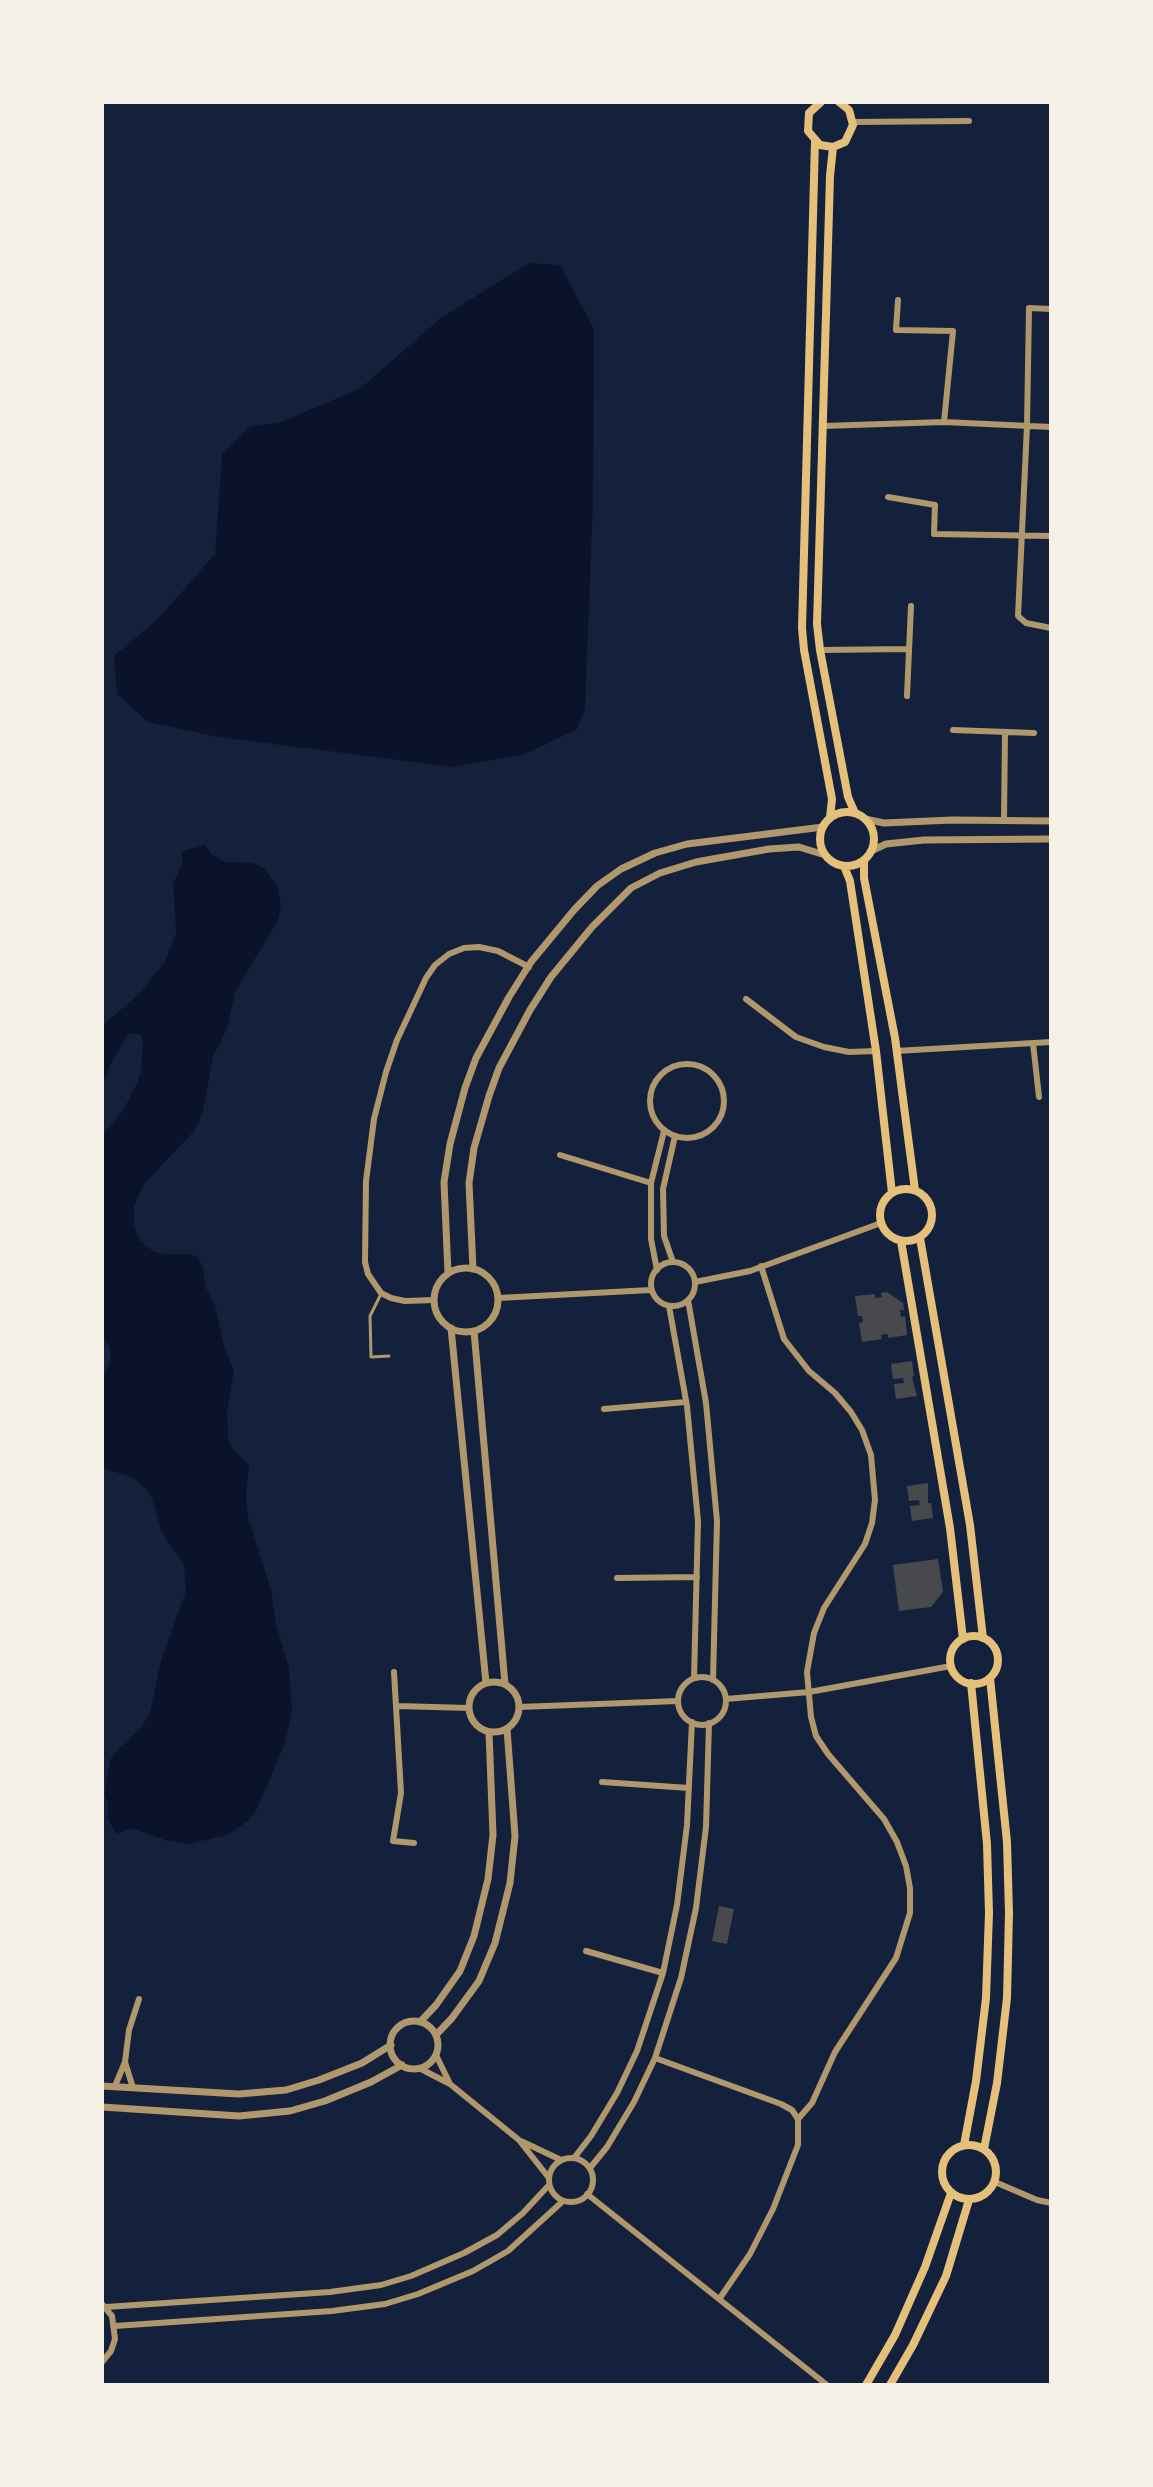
<!DOCTYPE html>
<html>
<head>
<meta charset="utf-8">
<style>
  body { margin:0 }
  #map { position:relative; width:1153px; height:2487px; overflow:hidden; background:#14213d; font-family:"Noto Serif",serif }
  canvas { display:block }
  .frame { position:absolute; inset:0; border:104px solid #f6f1e7; pointer-events:none }
</style>
</head>
<body>
<div id="map">
<canvas width="1153" height="2487"></canvas>
<div class="frame"></div>
</div>
<script>
const g = document.querySelector('canvas').getContext('2d');
g.lineJoin = 'round';
function paint(path, color) {
  g.fillStyle = color;
  g.fill(path, 'evenodd');
}
function shape(rows) {
  const path = new Path2D();
  for (const r of rows) {
    if (r.length === 3) {
      path.moveTo(r[0] + r[2], r[1]);
      path.arc(r[0], r[1], r[2], 0, 2 * Math.PI);
      continue;
    }
    path.moveTo(r[0], r[1]);
    for (let i = 2; i < r.length; i += 2) path.lineTo(r[i], r[i + 1]);
  }
  return path;
}
function strokePath(path, color, width, dash) {
  g.strokeStyle = color;
  g.lineWidth = width;
  g.lineCap = dash ? 'butt' : 'round';
  g.setLineDash(dash || []);
  g.stroke(path);
}
paint(shape([
  [529,263,560,265,594,329,593,501,585,710,577,729,525,754,454,767,218,737,148,722,117,694,114,656,158,619,215,554,222,454,250,426,279,423,361,388,442,317],
  [205,845,211,854,225,862,252,863,265,869,278,888,281,907,278,920,235,992,227,1029,213,1057,203,1111,196,1129,144,1184,134,1206,134,1224,139,1240,153,1251,163,1254,191,1254,198,1258,203,1268,205,1286,215,1305,223,1342,234,1372,227,1412,228,1437,232,1448,249,1465,246,1494,248,1517,271,1590,276,1624,289,1668,292,1712,284,1746,255,1813,248,1821,227,1835,188,1844,165,1840,132,1828,116,1834,108,1819,108,1802,105,1795,110,1760,117,1750,141,1728,150,1712,161,1661,186,1591,184,1565,162,1533,152,1498,146,1489,131,1477,102,1468,102,1380,110,1363,111,1353,109,1345,102,1336,102,1135,122,1112,137,1084,141,1071,143,1042,140,1034,128,1034,110,1065,102,1086,102,1026,139,994,165,962,176,933,173,884,182,864,182,851]
]), '#0b132b');
paint(shape([
  [887,1292,903,1303,904,1310,900,1310,901,1317,905,1316,907,1335,888,1338,888,1334,881,1335,882,1339,862,1342,859,1323,863,1322,862,1316,858,1316,855,1296,875,1294,875,1298,882,1297,881,1293],
  [912,1361,914,1376,912,1377,917,1396,896,1399,894,1384,904,1383,903,1378,893,1379,891,1364],
  [928,1483,928,1503,931,1503,933,1518,912,1521,910,1506,920,1505,919,1500,909,1501,907,1486],
  [938,1559,943,1592,931,1607,899,1611,893,1565],
  [719,1906,734,1909,727,1944,712,1941]
]), '#48494c');
strokePath(shape([
  [381,1294,370,1316,371,1357,389,1356]
]), '#b1986c', 3);
strokePath(shape([
  [853,122,969,121],
  [898,300,896,330,953,331,944,422],
  [1051,309,1029,308,1027,426,1018,616,1026,623,1051,628],
  [823,426,944,422,1051,427],
  [888,497,935,505,934,534,1051,536],
  [820,650,909,649],
  [907,696,911,606],
  [953,730,1034,733],
  [1004,821,1005,732],
  [746,999,796,1037,824,1047,849,1052,876,1051],
  [1033,1043,1039,1097],
  [896,1051,1051,1042],
  [687,1101,37],
  [560,1155,651,1183],
  [673,1262,664,1236,663,1189,675,1136],
  [673,1284,22],
  [761,1266,784,1339,809,1371,835,1393,851,1412,862,1430,871,1455,875,1500,872,1523,865,1544,824,1608,814,1633,807,1672,811,1717,816,1736,828,1754,884,1819,897,1842,906,1866,910,1888,910,1913,896,1958,835,2052,812,2103,798,2119],
  [657,1270,651,1239,651,1183,664,1131],
  [695,1282,750,1271,881,1223],
  [498,1298,651,1290],
  [434,1300,405,1301,391,1298,381,1293,368,1274,365,1262,366,1181,374,1119,386,1072,397,1040,426,978,435,965,449,954,464,948,479,947,498,951,529,967],
  [688,1300,706,1403,717,1521,713,1680],
  [669,1306,687,1406,698,1521,694,1678],
  [604,1409,686,1402],
  [617,1578,697,1577],
  [394,1672,401,1793,393,1841,414,1843],
  [702,1701,24],
  [726,1699,809,1692,951,1666],
  [398,1706,468,1708],
  [519,1707,678,1701],
  [602,1782,689,1788],
  [586,1951,663,1973],
  [436,2055,450,2084],
  [655,2058,781,2104,792,2110,798,2119,798,2145,773,2209,750,2254,720,2298],
  [125,2062,133,2088],
  [419,2068,450,2084,519,2140,549,2178],
  [115,2086,125,2062,129,2030,139,1999],
  [521,2141,561,2160],
  [571,2180,22],
  [574,2158,591,2136,617,2093,637,2051,663,1973,677,1905,687,1825,692,1722],
  [590,2168,607,2147,634,2102,655,2058,681,1978,696,1908,706,1827,709,1723],
  [995,2182,1037,2200,1051,2203],
  [587,2194,827,2385],
  [102,2304,112,2316,115,2339,111,2351,102,2362],
  [106,2307,330,2292,381,2285,411,2276,464,2253,497,2235,523,2213,549,2185],
  [115,2326,332,2311,385,2304,418,2294,473,2271,508,2251,563,2201]
]), '#b1986c', 6);
strokePath(shape([
  [865,819,884,823,952,820,1051,821],
  [871,851,886,844,924,840,1051,839],
  [466,1300,32],
  [473,1269,469,1183,474,1148,489,1096,499,1068,530,1010,551,977,592,927,631,888,660,873,696,862,769,849,799,847,825,855],
  [448,1273,444,1182,450,1144,465,1088,476,1058,509,997,531,962,574,910,597,886,621,869,655,853,687,844,823,827],
  [451,1328,486,1683],
  [474,1331,505,1684],
  [494,1707,25],
  [414,2045,24],
  [420,2022,436,2005,460,1971,474,1936,488,1879,493,1835,489,1732],
  [436,2035,452,2018,479,1981,495,1943,510,1883,515,1836,507,1729],
  [102,2086,239,2094,286,2090,319,2080,362,2063,391,2045],
  [102,2107,239,2116,290,2111,325,2101,371,2082,402,2065]
]), '#b1986c', 7);
strokePath(shape([
  [821,102,809,113,808,131,820,145,833,147,845,142,853,125,849,110,839,102],
  [815,141,802,628,804,650,832,799,830,818],
  [833,147,830,176,817,624,820,650,848,797,855,813],
  [847,839,27],
  [864,861,864,878,895,1038,915,1190],
  [844,866,850,881,876,1051,892,1193],
  [906,1215,26],
  [920,1238,970,1525,983,1638],
  [901,1241,950,1528,963,1639],
  [974,1660,24],
  [969,2172,27],
  [964,2145,976,2081,986,1998,989,1913,987,1844,971,1683],
  [984,2149,997,2083,1007,1998,1009,1913,1007,1842,990,1678],
  [866,2385,895,2335,925,2267,951,2193],
  [890,2385,913,2345,946,2276,969,2200]
]), '#e5c07b', 8);
</script>
</body>
</html>
